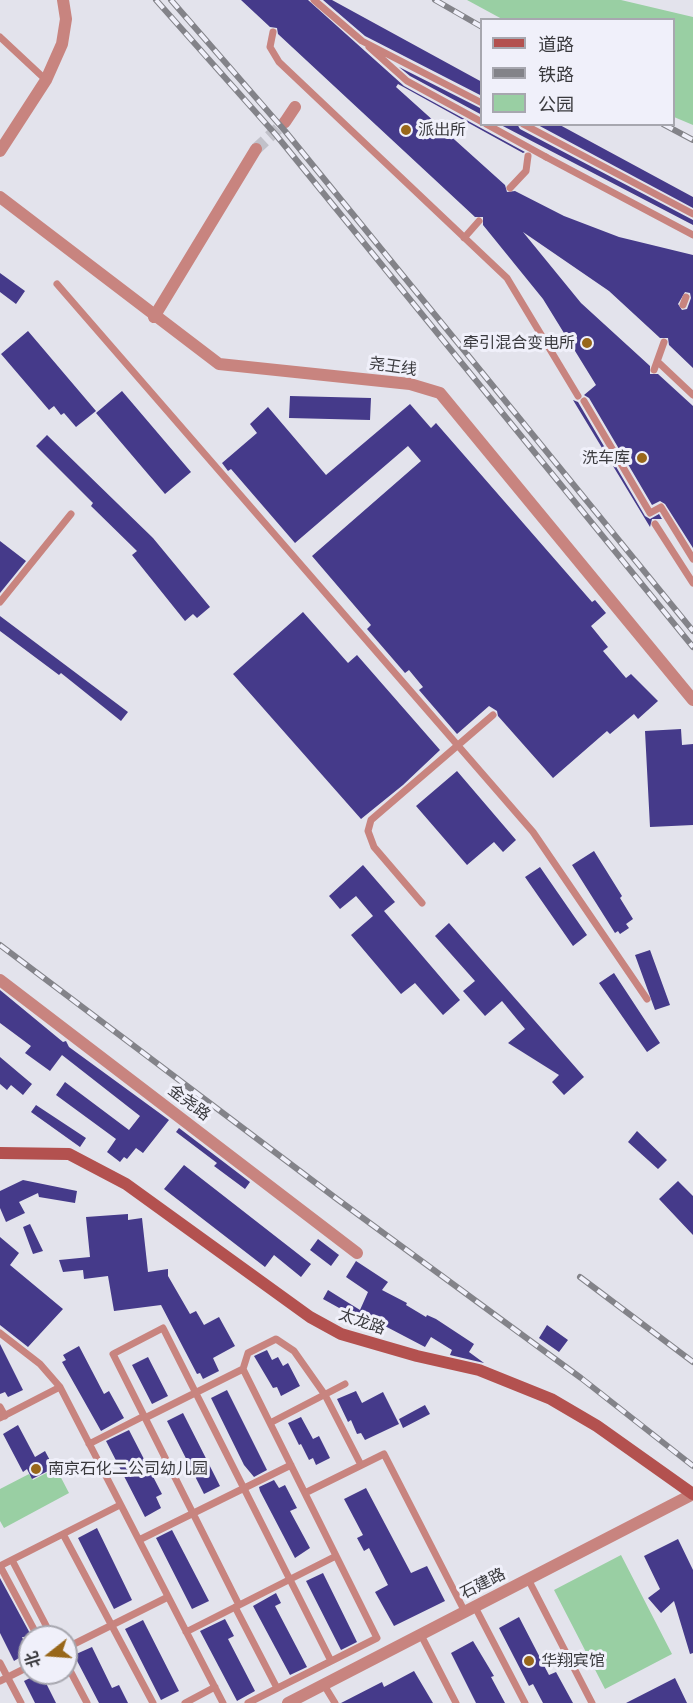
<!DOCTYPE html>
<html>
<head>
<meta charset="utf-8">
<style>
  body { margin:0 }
  #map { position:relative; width:693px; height:1703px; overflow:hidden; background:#e3e3ec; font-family:"PT Sans Narrow","Noto Sans SC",sans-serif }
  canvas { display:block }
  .legend { position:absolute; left:480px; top:18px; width:195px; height:108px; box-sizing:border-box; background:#f0f0fa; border:2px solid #a7a7af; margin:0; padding:8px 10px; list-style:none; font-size:18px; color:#3a3a3e }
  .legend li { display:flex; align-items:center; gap:12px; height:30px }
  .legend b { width:30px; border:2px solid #a7a7af }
  .north { position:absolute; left:18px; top:1625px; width:60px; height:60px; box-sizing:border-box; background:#f0f0fa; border:2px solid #a7a7af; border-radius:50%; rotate:253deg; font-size:16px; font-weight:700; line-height:24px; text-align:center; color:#3a3a3e }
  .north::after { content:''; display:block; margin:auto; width:21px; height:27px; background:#98671a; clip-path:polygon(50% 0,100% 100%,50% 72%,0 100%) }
</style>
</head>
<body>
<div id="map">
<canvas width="693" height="1703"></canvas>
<ul class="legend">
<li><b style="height:8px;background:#b3514f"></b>道路</li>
<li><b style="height:8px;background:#838389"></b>铁路</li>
<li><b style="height:16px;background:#99cfa3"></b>公园</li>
</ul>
<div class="north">北</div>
</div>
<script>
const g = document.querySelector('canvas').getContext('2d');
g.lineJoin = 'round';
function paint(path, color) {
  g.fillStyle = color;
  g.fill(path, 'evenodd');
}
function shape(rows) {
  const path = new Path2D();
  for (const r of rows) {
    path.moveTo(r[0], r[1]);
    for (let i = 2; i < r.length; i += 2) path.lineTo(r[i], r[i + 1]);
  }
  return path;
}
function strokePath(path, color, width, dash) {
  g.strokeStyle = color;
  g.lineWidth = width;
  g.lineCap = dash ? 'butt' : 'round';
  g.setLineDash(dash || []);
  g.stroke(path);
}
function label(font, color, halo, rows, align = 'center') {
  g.font = font + ' "PT Sans Narrow","Noto Sans SC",sans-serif';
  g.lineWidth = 6;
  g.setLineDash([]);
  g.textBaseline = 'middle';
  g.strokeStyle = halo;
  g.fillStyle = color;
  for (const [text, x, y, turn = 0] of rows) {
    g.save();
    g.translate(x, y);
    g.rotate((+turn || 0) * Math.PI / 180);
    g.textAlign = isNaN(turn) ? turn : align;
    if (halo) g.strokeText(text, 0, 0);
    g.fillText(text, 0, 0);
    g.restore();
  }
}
paint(shape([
  [467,0,621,0,693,17,693,125,674,117,674,20,502,19],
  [56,1468,69,1493,4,1528,0,1521,0,1489,29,1474,33,1480],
  [621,1555,672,1654,605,1689,554,1590]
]), '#99cfa3');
paint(shape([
  [241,0,308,0,404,86,525,152,523,153,398,84,396,87,505,185,507,192,515,191,564,216,619,237,693,255,693,368,669,345,668,338,660,338,609,291,523,232,581,303,650,366,650,374,658,374,693,406,693,548,665,504,660,501,652,505,589,398,584,395,596,385,543,299,483,225,483,217,475,217,278,34,277,28,270,27],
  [685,292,690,293,691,298,687,309,682,310,678,304],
  [323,0,332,0,482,82,482,96,365,36],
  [399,67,482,109,482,115,410,76],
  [499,124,517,124,520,129,693,220,693,225],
  [536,124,558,124,693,197,693,208],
  [0,273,25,291,16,304,0,292],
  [28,331,96,411,76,427,64,413,61,415,54,406,49,410,1,354],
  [122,391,191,472,165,494,96,413],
  [290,396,371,398,370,420,289,418],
  [573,400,578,402,645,516,650,519,659,514,662,519,652,519,650,527],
  [410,404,431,428,436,423,592,602,595,600,606,613,591,626,608,647,603,651,626,678,631,674,658,701,638,719,634,714,610,734,607,731,553,778,498,716,497,711,489,706,457,734,419,690,423,687,409,670,405,673,367,629,371,625,312,556,421,461,408,446,295,543,231,469,228,471,222,463,257,433,250,424,268,407,326,475],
  [47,435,153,538,210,607,197,618,193,614,185,621,132,555,137,551,91,506,93,503,36,446],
  [0,541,26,561,0,593],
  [303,612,348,663,357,655,440,750,403,785,361,819,233,674],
  [0,616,128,712,121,721,61,673,59,675,0,631],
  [681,729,682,745,693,744,693,825,650,827,645,731],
  [457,771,516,840,503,852,494,842,467,865,416,806],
  [594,851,622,896,620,898,633,919,626,924,629,928,620,934,618,931,615,933,572,865],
  [363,865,395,902,384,911,460,1000,443,1015,415,983,401,994,351,935,373,916,356,896,340,909,329,896],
  [540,867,587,935,573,946,525,877],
  [449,923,584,1077,564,1095,552,1082,559,1075,508,1043,525,1029,502,1001,485,1016,463,991,475,981,435,936],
  [650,950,670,1005,655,1010,635,955],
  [614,973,660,1043,647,1052,599,983],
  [0,990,63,1042,66,1041,69,1047,169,1120,143,1153,136,1148,127,1159,124,1157,120,1162,107,1152,116,1139,56,1095,65,1082,129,1130,140,1116,62,1055,50,1071,25,1053,31,1046,0,1023],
  [0,1057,32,1084,23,1095,11,1085,7,1090,0,1084],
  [36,1105,86,1138,80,1147,31,1112],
  [179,1128,250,1182,245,1189,214,1166,217,1163,176,1132],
  [637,1131,667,1160,658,1169,628,1142],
  [184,1165,311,1264,301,1277,274,1255,265,1267,164,1189],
  [23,1180,77,1191,75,1203,39,1197,38,1193,19,1202,25,1213,6,1222,0,1208,0,1191],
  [678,1181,693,1196,693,1235,659,1199],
  [128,1214,128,1220,142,1218,148,1272,168,1269,168,1276,190,1314,196,1311,204,1325,219,1317,235,1346,213,1358,219,1371,203,1379,200,1373,197,1374,161,1305,114,1311,108,1276,84,1279,83,1270,63,1272,59,1260,90,1257,86,1217],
  [30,1224,43,1251,33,1254,23,1227],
  [0,1237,19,1253,10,1265,63,1309,28,1347,0,1325],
  [318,1239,339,1255,331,1266,310,1250],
  [356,1261,388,1282,382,1290,407,1303,406,1305,426,1317,427,1315,436,1319,474,1344,469,1352,484,1363,450,1355,452,1350,431,1337,425,1347,383,1325,382,1328,359,1319,323,1299,328,1290,360,1310,368,1292,346,1277],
  [547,1325,568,1340,559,1352,539,1338],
  [0,1344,23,1390,8,1397,5,1392,0,1394],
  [79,1346,104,1394,109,1391,124,1418,101,1431,62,1362,66,1360,63,1355],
  [267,1350,272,1360,278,1357,283,1366,288,1363,300,1386,281,1396,277,1387,273,1388,254,1356],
  [148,1357,168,1396,152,1404,132,1365],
  [227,1390,267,1470,254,1477,244,1465,211,1398],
  [356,1391,362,1403,383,1392,399,1424,365,1440,361,1433,357,1434,351,1420,348,1422,337,1399],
  [425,1405,430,1414,403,1428,399,1419],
  [183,1413,220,1486,204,1494,167,1421],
  [301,1417,313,1439,319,1436,330,1458,316,1465,313,1458,309,1460,301,1444,299,1445,288,1423],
  [18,1425,35,1457,45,1451,54,1468,32,1479,27,1469,23,1472,3,1434],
  [129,1430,162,1494,156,1497,161,1508,145,1517,106,1441],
  [274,1480,279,1488,285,1485,297,1508,290,1511,310,1548,295,1558,260,1491,259,1487],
  [366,1488,411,1573,427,1566,445,1601,394,1626,375,1592,388,1585,369,1548,364,1551,357,1538,363,1535,344,1499],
  [97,1528,132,1600,114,1609,78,1538],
  [172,1530,209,1601,192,1609,156,1538],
  [678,1539,693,1570,693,1653,690,1654,674,1601,661,1613,648,1598,660,1589,644,1556],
  [323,1573,357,1642,341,1650,306,1581],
  [0,1578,32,1637,22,1637,29,1652,14,1661,0,1633],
  [276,1593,281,1603,275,1606,307,1667,290,1675,253,1606],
  [519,1617,549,1675,556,1672,573,1703,543,1703,533,1684,529,1686,499,1628],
  [225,1619,234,1636,228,1639,255,1691,237,1701,200,1631],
  [143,1620,179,1691,161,1700,125,1629],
  [473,1641,494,1676,491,1677,505,1703,476,1703,451,1653],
  [92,1647,112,1688,119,1685,128,1703,99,1703,74,1655],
  [414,1671,433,1703,341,1703,382,1682,384,1687],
  [40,1673,46,1683,56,1703,35,1703,24,1681],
  [675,1678,687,1703,626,1703]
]), '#453a8a');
strokePath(shape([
  [256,149,285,122]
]), '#c1c1c9', 12, [12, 6]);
strokePath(shape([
  [273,32,270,47,279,62,507,278,578,396],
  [0,37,46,80],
  [523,124,693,214],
  [546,157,693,235],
  [510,188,526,171,528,156],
  [464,238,479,221],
  [57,284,533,832,647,999],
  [683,305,686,297],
  [658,362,693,395],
  [654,370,664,342],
  [655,524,693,583],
  [0,602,71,514],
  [422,903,374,847,368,831,371,820,493,715],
  [0,1333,40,1364,60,1387,223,1703],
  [0,1407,5,1416],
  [0,1418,60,1387],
  [145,1418,243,1369],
  [270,1423,345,1384],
  [89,1444,144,1416],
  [305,1493,384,1454,465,1612],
  [63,1534,153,1703],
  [139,1540,291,1465],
  [12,1560,52,1637],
  [0,1566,120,1505],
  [0,1566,38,1637],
  [528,1579,592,1703],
  [239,1605,113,1354,163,1328,331,1661],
  [235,1607,277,1688],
  [475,1607,525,1703],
  [186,1632,336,1556],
  [421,1635,456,1703],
  [66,1648,168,1597],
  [0,1663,21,1703],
  [66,1663,87,1703],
  [0,1681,30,1666],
  [324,1685,335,1703],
  [185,1703,215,1687],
  [248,1703,377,1638,243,1369,248,1353,276,1339,294,1351,325,1395,361,1465]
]), '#c8847f', 7);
strokePath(shape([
  [285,122,295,107],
  [0,151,46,80,62,44,66,19,63,0],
  [0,197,219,364,410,384,440,393,693,700],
  [154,317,256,149],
  [0,980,357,1253],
  [288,1703,693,1494]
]), '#c8847f', 12);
strokePath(shape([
  [0,1153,69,1154,126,1184,310,1317,341,1334,417,1356,479,1370,551,1399,597,1426,693,1494]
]), '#b3514f', 12);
const rail = shape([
  [156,0,276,135,693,647],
  [171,0,285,131,693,631],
  [435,0,482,27],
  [663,124,693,140],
  [0,945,337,1199,581,1378,693,1466],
  [580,1277,693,1362]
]);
strokePath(rail, '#838389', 6);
strokePath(rail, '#f0f0fa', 4, [11]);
strokePath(shape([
  [314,0,362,41,482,103],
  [369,47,407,81,482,122],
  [486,124,546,157],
  [584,401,650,513,661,507,693,559]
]), '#c8847f', 7);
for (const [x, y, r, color] of [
  [406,130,6,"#98671a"],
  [587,343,6,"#98671a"],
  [642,458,6,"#98671a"],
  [36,1469,6,"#98671a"],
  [529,1661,6,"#98671a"]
]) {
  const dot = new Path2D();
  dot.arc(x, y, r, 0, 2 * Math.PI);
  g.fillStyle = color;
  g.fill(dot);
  strokePath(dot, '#f0f0fa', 2);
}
label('16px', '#3a3a3e', '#f0f0fa', [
  ["派出所",418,130],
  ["牵引混合变电所",575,343,"right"],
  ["洗车库",630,458,"right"],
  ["南京石化二公司幼儿园",48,1469],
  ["华翔宾馆",541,1661]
], 'left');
label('16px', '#3a3a3e', '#f0f0fa', [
  ["尧王线",393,367,8],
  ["金尧路",189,1103,37],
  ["太龙路",362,1322,19],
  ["石建路",483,1584,-27]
]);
</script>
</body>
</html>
